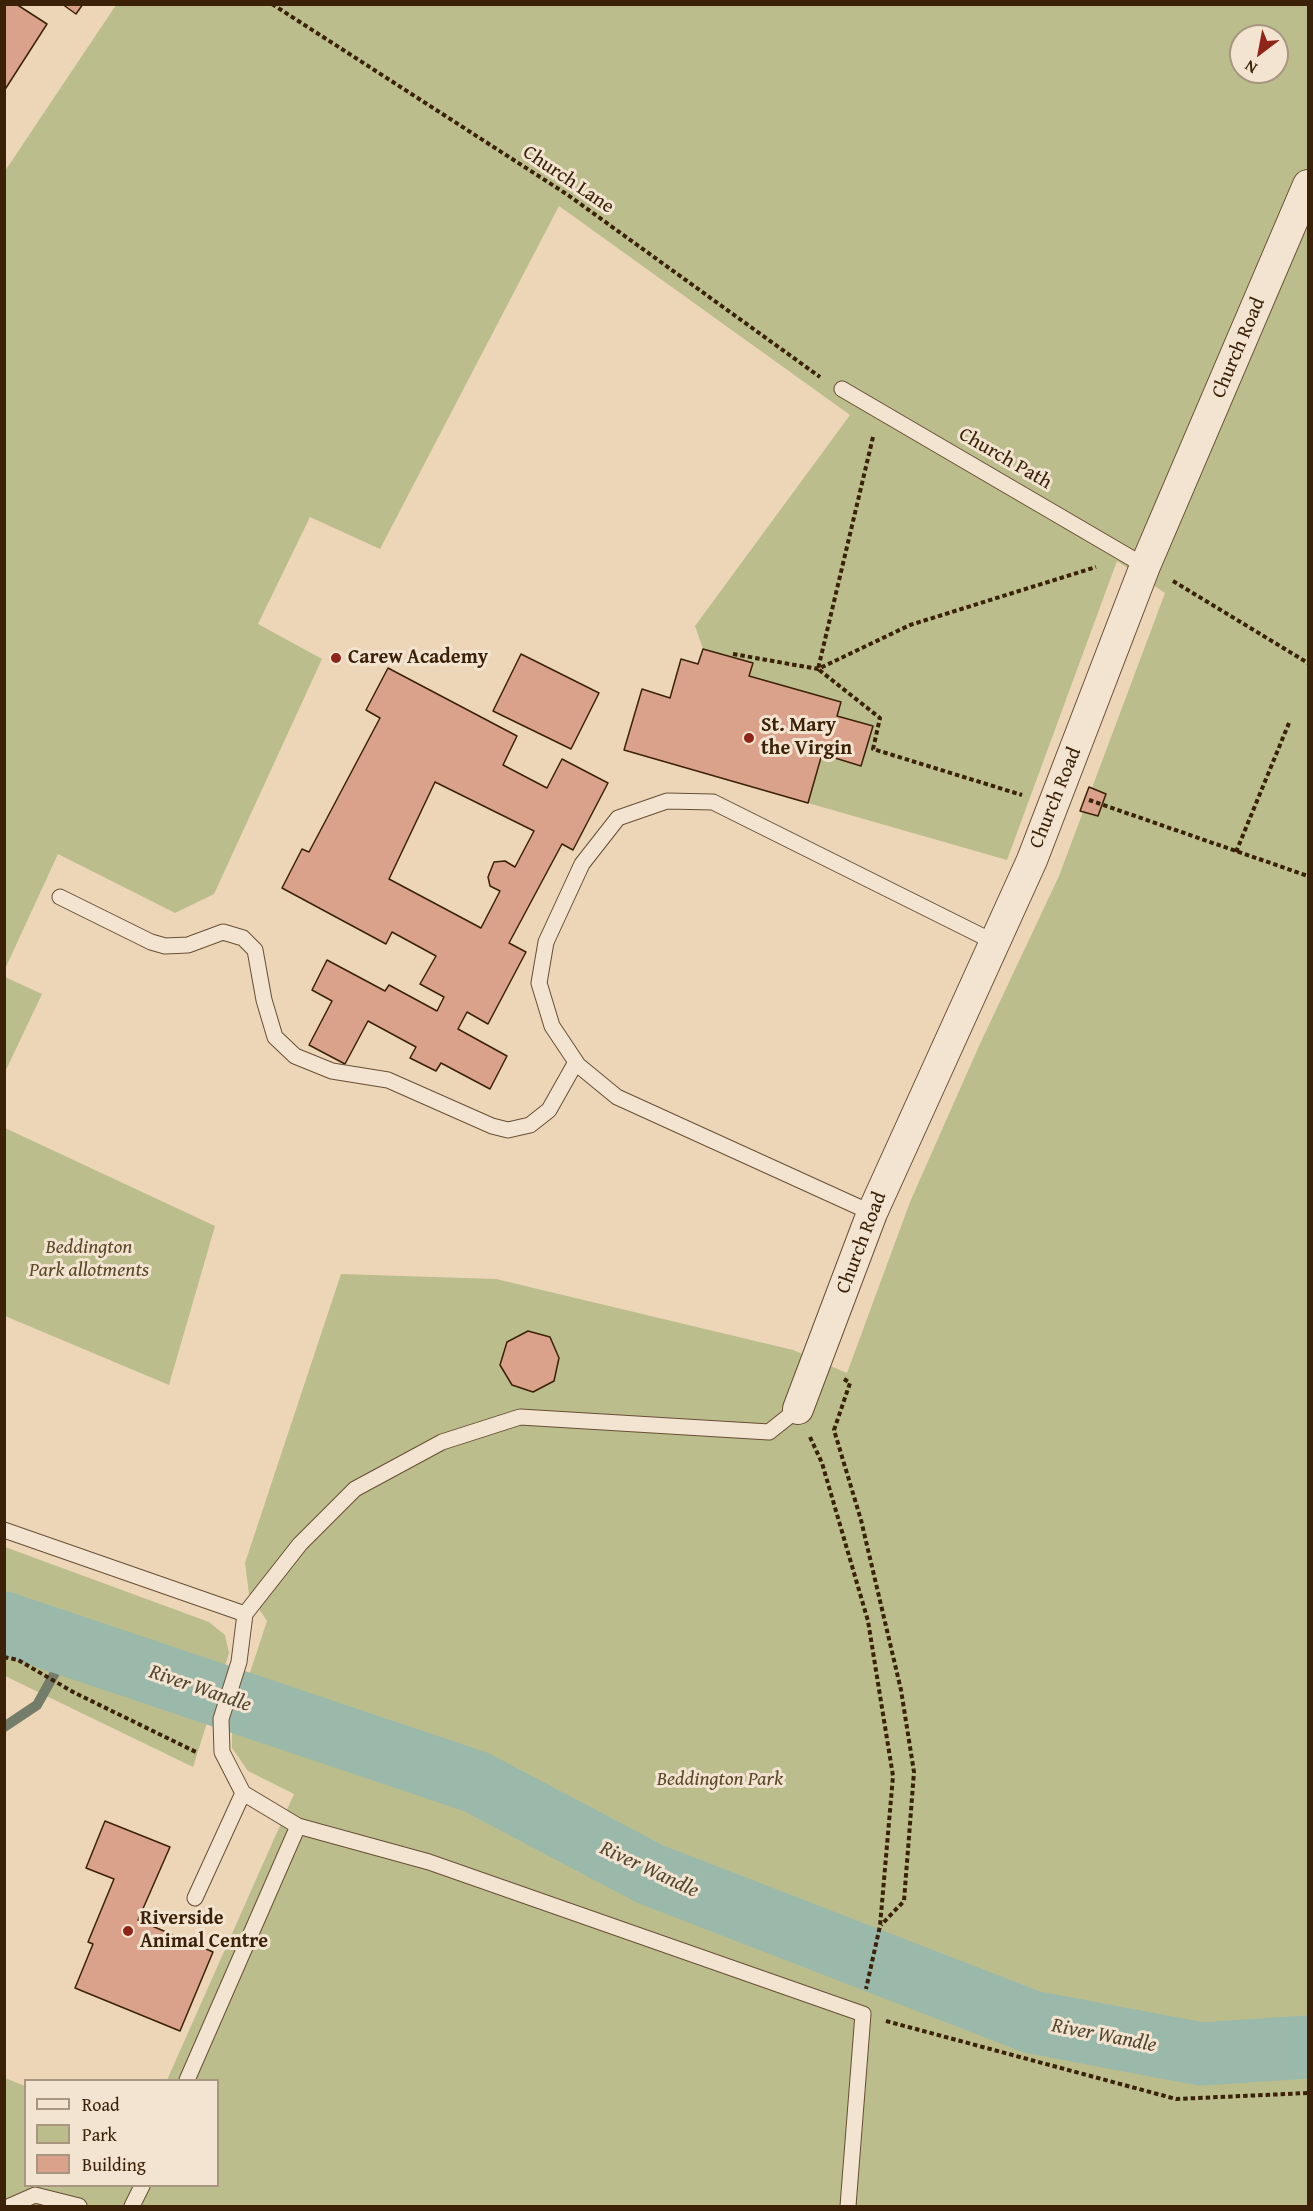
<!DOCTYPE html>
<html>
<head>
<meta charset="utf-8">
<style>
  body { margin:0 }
  #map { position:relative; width:1313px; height:2211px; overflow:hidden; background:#edd6b8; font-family:"Gentium Book Plus",serif }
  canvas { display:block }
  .frame { position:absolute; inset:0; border:6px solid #3b2108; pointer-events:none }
  .legend { position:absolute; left:24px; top:2079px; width:195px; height:108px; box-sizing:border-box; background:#f3e4d1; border:2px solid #a99681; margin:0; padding:8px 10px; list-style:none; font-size:18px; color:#3b2108 }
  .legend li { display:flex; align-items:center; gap:12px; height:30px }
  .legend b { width:30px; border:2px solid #a99681 }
  .north { position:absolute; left:1229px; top:24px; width:60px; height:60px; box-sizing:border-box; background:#f3e4d1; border:2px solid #a99681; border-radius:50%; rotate:212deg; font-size:16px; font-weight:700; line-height:24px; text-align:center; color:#3b2108 }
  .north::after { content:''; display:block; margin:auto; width:21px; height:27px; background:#8f2418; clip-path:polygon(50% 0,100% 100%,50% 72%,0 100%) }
</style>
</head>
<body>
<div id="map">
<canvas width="1313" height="2211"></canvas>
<div class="frame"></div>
<ul class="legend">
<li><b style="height:8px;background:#f3e4d1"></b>Road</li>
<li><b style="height:16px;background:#bbbd8d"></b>Park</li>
<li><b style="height:16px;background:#dba28b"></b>Building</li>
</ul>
<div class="north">N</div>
</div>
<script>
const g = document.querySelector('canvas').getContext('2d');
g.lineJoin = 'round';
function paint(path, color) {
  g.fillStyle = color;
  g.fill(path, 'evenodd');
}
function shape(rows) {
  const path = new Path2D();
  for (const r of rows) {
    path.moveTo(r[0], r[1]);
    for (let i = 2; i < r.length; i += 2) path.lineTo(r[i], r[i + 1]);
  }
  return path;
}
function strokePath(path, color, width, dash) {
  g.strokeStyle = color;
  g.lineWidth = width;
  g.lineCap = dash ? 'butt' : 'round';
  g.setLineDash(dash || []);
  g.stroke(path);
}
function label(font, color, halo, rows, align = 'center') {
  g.font = font + ' "Gentium Book Plus",serif';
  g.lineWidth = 6;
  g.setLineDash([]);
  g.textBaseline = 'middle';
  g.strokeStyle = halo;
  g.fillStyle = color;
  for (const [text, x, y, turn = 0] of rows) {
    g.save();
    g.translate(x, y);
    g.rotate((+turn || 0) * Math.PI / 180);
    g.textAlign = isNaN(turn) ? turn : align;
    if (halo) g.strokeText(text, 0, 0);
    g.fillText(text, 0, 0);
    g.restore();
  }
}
paint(shape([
  [116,5,1308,5,1308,2206,5,2206,5,2078,25,2086,26,2186,218,2186,218,2080,167,2080,294,1794,248,1771,232,1748,232,1727,267,1621,249,1594,245,1563,341,1274,496,1279,793,1350,847,1373,910,1202,979,1046,1059,876,1165,593,1117,561,1007,860,808,803,822,754,861,766,873,726,837,716,841,702,749,676,752,663,703,649,695,626,850,415,559,206,380,549,310,517,258,624,322,659,214,894,175,913,58,854,5,969,5,171],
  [1241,36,1277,36,1277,72,1241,72],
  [5,977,42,994,5,1072],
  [5,1128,215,1226,169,1385,5,1316],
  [5,1547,209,1622,225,1635,229,1653,193,1767,5,1676]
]), '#bbbd8d');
strokePath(shape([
  [4,1727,37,1705,71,1644]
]), '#747c6a', 10);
strokePath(shape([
  [4,1623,476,1782,650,1874,1032,2022,1201,2054,1308,2047]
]), '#9ab9ab', 63);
const building = shape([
  [4,4,16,4,47,24,4,91,4,4],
  [62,4,83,4,76,14,62,4],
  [703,649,753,663,749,676,841,702,837,716,873,726,861,766,822,754,808,803,624,750,642,689,670,698,681,659,698,664,703,649],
  [521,654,599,693,571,749,493,711,521,654],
  [388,668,517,736,503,765,547,788,562,759,608,783,573,850,562,844,509,943,526,952,488,1024,467,1012,458,1029,507,1056,490,1089,441,1063,436,1071,410,1058,416,1047,368,1021,345,1064,309,1045,332,1001,312,990,327,960,385,991,389,985,437,1011,444,997,420,984,436,956,392,932,386,944,282,888,302,849,309,852,380,718,366,710,388,668],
  [435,782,534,831,515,867,505,861,494,862,488,877,490,886,500,891,481,928,389,879,435,782],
  [1089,787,1106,794,1098,816,1080,811,1089,787],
  [528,1331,550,1337,559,1358,554,1381,533,1392,512,1385,500,1365,507,1342,528,1331],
  [105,1821,170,1847,138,1920,213,1952,180,2031,75,1988,93,1944,88,1942,114,1879,86,1868,105,1821]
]);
paint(building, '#dba28b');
strokePath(building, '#3b2108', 1.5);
const service = shape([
  [842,389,1145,566],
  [60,897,151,942,165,946,188,945,223,932,243,938,255,950,264,1000,275,1037,295,1056,332,1071,388,1080,492,1126,508,1130,530,1125,549,1110,576,1062],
  [872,1213,617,1097,578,1065,552,1026,539,983,546,942,582,864,618,818,667,801,713,802,994,942],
  [798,1409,769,1432,520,1417,442,1442,355,1489,300,1544,245,1614,239,1662,221,1719,222,1752,243,1793,298,1826,429,1862,863,2014,848,2206],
  [4,1530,245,1614],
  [195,1898,243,1793],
  [187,2080,298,1826],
  [10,2206,35,2195,79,2206],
  [132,2206,142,2186]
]);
const minor = shape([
  [798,1409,872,1213,1032,860,1145,566,1308,185]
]);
strokePath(service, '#684e34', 17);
strokePath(minor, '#684e34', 32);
strokePath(shape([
  [272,4,568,195,820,377],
  [873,437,818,669,880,718,873,749,1022,795],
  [1173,581,1308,663],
  [733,654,818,669,910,625,1096,567],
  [1089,800,1308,876],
  [1236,852,1289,723],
  [844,1379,850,1383,834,1430,861,1520,901,1690,914,1772,904,1901,881,1925],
  [810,1437,822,1463,868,1621,893,1776,880,1926,866,1989],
  [4,1657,18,1660,75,1693,198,1753],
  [886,2021,1176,2099,1308,2093]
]), '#3b2108', 4, [4.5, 3]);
strokePath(service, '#f3e4d1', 15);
strokePath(minor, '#f3e4d1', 30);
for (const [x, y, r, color] of [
  [336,658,6,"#8f2418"],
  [749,738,6,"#8f2418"],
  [128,1931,6,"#8f2418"]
]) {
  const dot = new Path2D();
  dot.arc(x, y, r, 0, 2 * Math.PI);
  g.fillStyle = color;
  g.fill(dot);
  strokePath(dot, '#f3e4d1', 2);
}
label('20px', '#3b2108', '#f3e4d1', [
  ["Church Lane",568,180,34],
  ["Church Road",1239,348,-67],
  ["Church Path",1005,459,30],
  ["Church Road",1056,798,-68],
  ["Church Road",862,1243,-69]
]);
label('bold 20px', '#3b2108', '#f3e4d1', [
  ["Carew Academy",348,658],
  ["St. Mary",761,726],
  ["the Virgin",761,749],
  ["Riverside",140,1919],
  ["Animal Centre",140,1942]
], 'left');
label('italic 20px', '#5b4829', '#f3e4d1', [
  ["Beddington",89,1248],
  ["Park allotments",89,1271],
  ["Beddington Park",720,1780]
]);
label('italic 21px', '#534731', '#f3e4d1', [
  ["River Wandle",200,1689,19],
  ["River Wandle",649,1870,25],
  ["River Wandle",1104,2036,11]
]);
</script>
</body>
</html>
